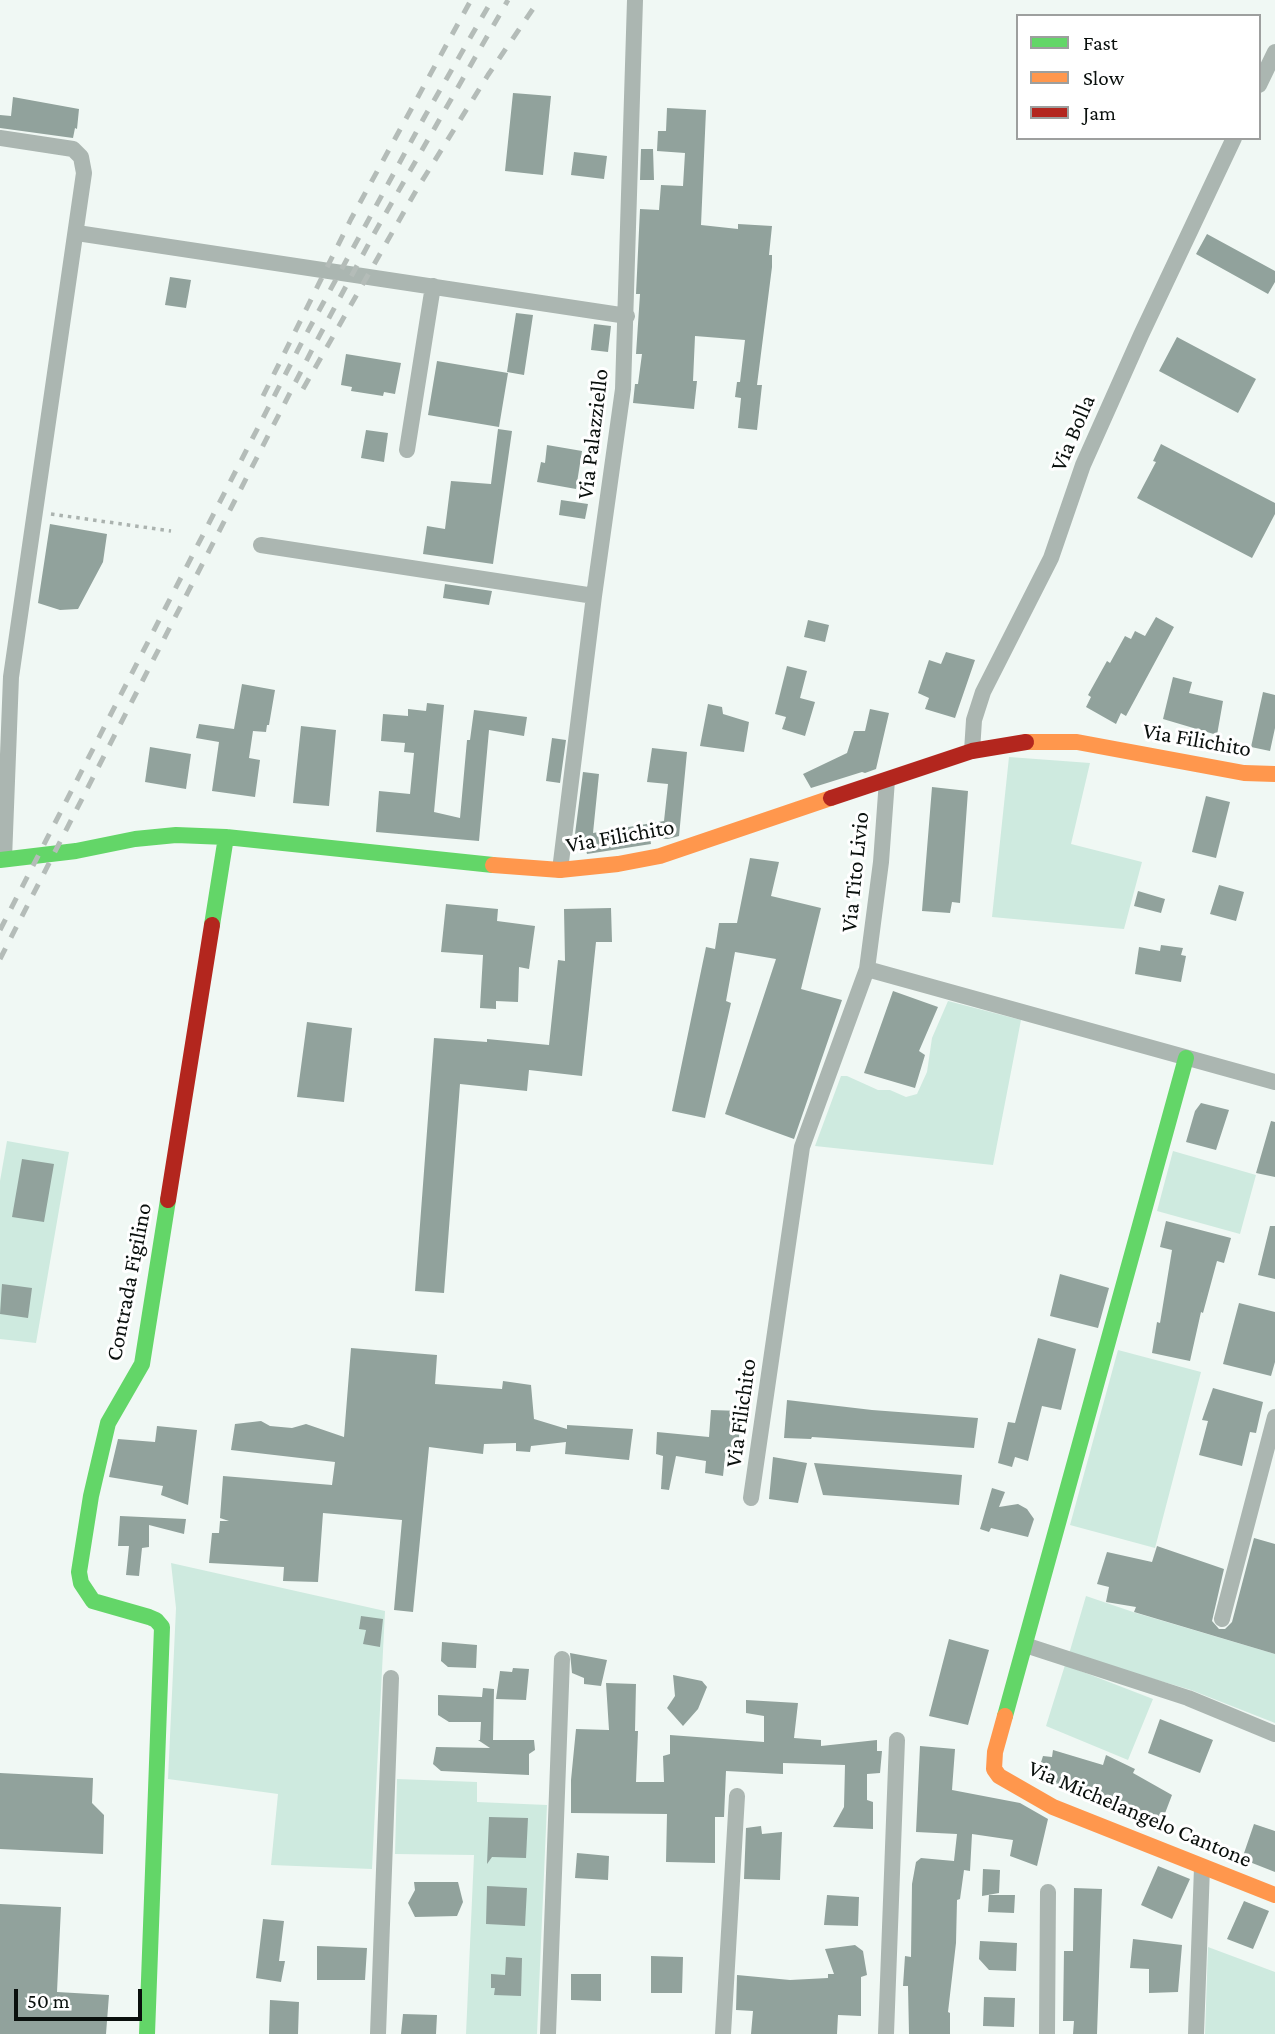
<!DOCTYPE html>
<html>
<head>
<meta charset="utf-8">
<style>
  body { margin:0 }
  #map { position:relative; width:1275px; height:2034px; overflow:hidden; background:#f0f8f4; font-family:"Crimson Pro",serif }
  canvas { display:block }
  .legend { position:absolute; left:1016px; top:14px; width:245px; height:126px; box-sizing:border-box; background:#fff; border:2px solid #9d9f9e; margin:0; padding:9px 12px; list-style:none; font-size:21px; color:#0a100d }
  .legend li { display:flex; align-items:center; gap:14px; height:35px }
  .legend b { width:35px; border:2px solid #9d9f9e }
  .scale { position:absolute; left:14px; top:1989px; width:128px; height:32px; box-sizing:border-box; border:4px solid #0a100d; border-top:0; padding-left:9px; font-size:21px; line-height:24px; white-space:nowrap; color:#0a100d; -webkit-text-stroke:5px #fff; paint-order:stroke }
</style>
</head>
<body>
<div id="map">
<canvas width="1275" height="2034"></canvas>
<ul class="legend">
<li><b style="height:9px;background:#63d668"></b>Fast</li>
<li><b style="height:9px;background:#ff974d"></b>Slow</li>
<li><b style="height:9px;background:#b3261e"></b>Jam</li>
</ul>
<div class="scale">50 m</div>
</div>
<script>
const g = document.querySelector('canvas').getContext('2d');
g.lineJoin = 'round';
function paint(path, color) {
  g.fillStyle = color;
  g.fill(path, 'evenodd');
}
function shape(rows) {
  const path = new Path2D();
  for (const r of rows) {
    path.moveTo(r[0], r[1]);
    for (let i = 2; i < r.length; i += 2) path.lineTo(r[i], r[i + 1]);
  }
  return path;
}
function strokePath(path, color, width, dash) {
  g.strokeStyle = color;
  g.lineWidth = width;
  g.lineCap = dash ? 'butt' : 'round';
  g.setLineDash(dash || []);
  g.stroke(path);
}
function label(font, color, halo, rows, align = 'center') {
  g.font = font + ' "Crimson Pro",serif';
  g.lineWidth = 6;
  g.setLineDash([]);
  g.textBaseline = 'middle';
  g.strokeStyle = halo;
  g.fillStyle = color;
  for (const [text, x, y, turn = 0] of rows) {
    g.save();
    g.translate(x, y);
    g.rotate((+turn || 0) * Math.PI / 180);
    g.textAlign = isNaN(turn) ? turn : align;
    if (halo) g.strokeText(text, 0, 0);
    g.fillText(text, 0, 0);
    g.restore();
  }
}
paint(shape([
  [1009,757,1090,763,1071,844,1142,862,1124,929,992,917],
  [948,1001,1021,1020,993,1165,815,1146,841,1076,847,1076,878,1090,890,1090,906,1097,917,1094,927,1072,932,1038],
  [7,1141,69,1152,36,1343,0,1339,0,1181],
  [1173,1151,1256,1175,1240,1234,1157,1211],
  [1118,1350,1201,1372,1155,1548,1070,1525],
  [171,1563,385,1611,372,1869,271,1865,278,1794,168,1779,176,1608],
  [1086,1596,1136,1613,1275,1654,1275,1723,1191,1690,1069,1654],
  [1065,1665,1153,1699,1128,1760,1046,1726],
  [397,1779,477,1782,477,1802,547,1805,537,2034,466,2034,474,1855,395,1854],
  [1208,1947,1275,1972,1275,2034,1205,2034]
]), '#ceeadf');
paint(shape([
  [513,93,551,96,543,175,505,171],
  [13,97,79,109,77,129,75,128,73,138,0,128,0,115,11,116],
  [667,108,706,110,701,225,738,229,738,224,772,226,769,255,772,255,772,267,757,385,762,385,757,430,738,428,741,398,735,397,737,382,740,382,745,340,695,336,693,381,697,381,694,409,633,403,635,384,638,384,642,354,636,354,640,294,636,294,640,209,659,210,661,185,683,186,685,153,657,151,658,131,666,131],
  [641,149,653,149,654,180,640,180],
  [574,152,607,156,604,179,571,175],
  [1207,234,1275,271,1275,282,1268,294,1196,254],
  [170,277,191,280,186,308,165,305],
  [516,313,533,315,524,375,507,372],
  [594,324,611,326,608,352,591,350],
  [1177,337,1256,379,1238,413,1159,371],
  [346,354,401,363,395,394,384,392,383,396,351,391,352,387,341,385],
  [437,361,508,373,499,427,428,415],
  [498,429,512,431,493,564,423,554,427,526,445,529,451,481,491,484],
  [366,430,388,433,384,462,361,458],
  [1161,444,1275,503,1275,514,1252,558,1137,498,1156,462,1153,461],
  [547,445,582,451,576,489,537,482,541,462,545,463],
  [561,500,588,504,585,519,559,515],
  [50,524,107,534,103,562,78,609,60,610,38,603],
  [445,584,492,591,489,605,443,598],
  [1156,617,1174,627,1126,716,1121,713,1116,724,1086,707,1091,697,1088,695,1107,661,1110,663,1125,636,1131,639,1135,631,1145,636],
  [808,620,829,625,825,642,804,637],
  [946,652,975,660,955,718,925,709,929,698,918,693,929,660,941,664],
  [787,666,807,671,800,698,815,702,805,736,782,729,786,717,775,714],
  [1173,677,1192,682,1189,693,1223,701,1217,735,1163,719],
  [242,684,275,690,269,725,267,725,266,732,253,731,249,758,260,760,255,797,212,791,219,742,196,738,199,724,234,729],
  [1263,692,1275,695,1275,728,1270,751,1251,747],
  [427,703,444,705,434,812,460,818,467,740,470,740,474,710,527,717,524,736,489,730,479,841,376,832,379,791,410,794,414,753,404,752,405,743,381,741,383,714,408,716,408,709,426,711],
  [708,704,722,707,723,714,749,722,744,752,700,746],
  [870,709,889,713,876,769,865,773,862,772,811,788,803,774,847,753,854,731,865,731],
  [301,726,336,730,329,806,293,803],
  [552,738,566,740,560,783,546,781],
  [150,747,191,754,186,789,145,782],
  [652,748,687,752,679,836,668,839,650,838,651,844,587,854,581,832,575,834,583,772,599,774,593,833,664,821,668,784,647,782],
  [932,787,968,791,960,903,952,902,950,913,922,911],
  [1206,796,1230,802,1216,858,1192,852],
  [750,858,779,862,771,896,821,908,801,989,842,1000,794,1139,725,1114,776,959,735,952,726,1001,731,1003,705,1118,672,1111,706,947,715,949,719,923,737,923],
  [1219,885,1244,892,1236,921,1210,914],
  [1138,891,1165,899,1161,913,1134,906],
  [446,904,498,909,497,921,535,926,529,969,519,967,518,1002,496,1001,496,1009,480,1008,483,955,441,952],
  [611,908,612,942,596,942,582,1076,529,1070,527,1091,460,1084,444,1293,415,1291,434,1038,487,1042,487,1039,549,1045,558,960,565,961,564,909],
  [1161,945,1183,948,1181,955,1186,956,1181,982,1135,974,1139,947,1160,951],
  [893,991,938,1007,919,1051,925,1055,915,1088,864,1073],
  [307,1022,352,1028,344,1102,297,1097],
  [1201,1103,1229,1110,1216,1150,1186,1142,1195,1111],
  [1271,1121,1275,1122,1275,1177,1256,1173],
  [22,1159,54,1164,44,1222,12,1217],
  [1166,1221,1231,1238,1224,1263,1217,1261,1203,1313,1201,1312,1190,1361,1152,1353,1157,1322,1160,1323,1172,1250,1160,1247],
  [1270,1226,1275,1226,1275,1279,1258,1275],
  [1060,1274,1109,1288,1098,1328,1050,1316],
  [2,1284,32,1288,28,1318,0,1314],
  [1239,1303,1275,1312,1275,1362,1271,1376,1223,1364],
  [1038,1338,1076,1349,1061,1410,1042,1406,1028,1461,1015,1457,1012,1467,998,1463,1008,1422,1015,1423],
  [351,1348,437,1355,435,1384,502,1389,503,1381,531,1385,534,1419,567,1429,567,1425,633,1429,629,1460,565,1454,566,1442,531,1446,530,1452,516,1451,516,1443,484,1444,483,1454,429,1447,413,1612,394,1610,402,1520,323,1513,318,1582,283,1581,284,1567,209,1563,212,1533,219,1533,220,1521,229,1521,220,1518,223,1476,332,1485,335,1462,231,1450,235,1424,261,1421,270,1426,292,1428,306,1424,344,1437],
  [1213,1388,1263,1402,1256,1433,1250,1432,1242,1466,1199,1455,1208,1421,1202,1420],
  [787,1400,872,1410,978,1418,974,1448,812,1437,811,1439,784,1438],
  [711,1410,741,1411,738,1449,726,1448,723,1476,705,1473,706,1461,676,1456,669,1490,661,1489,663,1456,656,1454,657,1432,709,1437],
  [157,1426,197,1430,188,1505,161,1495,163,1486,109,1477,118,1439,155,1442],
  [773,1457,807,1463,798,1503,769,1499],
  [814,1463,962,1475,959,1505,823,1495],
  [992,1488,1005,1492,999,1507,1018,1504,1027,1509,1034,1519,1028,1537,991,1528,989,1532,980,1529],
  [120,1516,186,1519,184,1534,149,1525,149,1547,142,1548,139,1576,126,1575,129,1546,118,1546],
  [1254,1538,1275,1544,1275,1654,1134,1612,1136,1607,1106,1602,1109,1587,1097,1584,1107,1552,1152,1562,1157,1546,1224,1569,1212,1621,1219,1629,1225,1629,1232,1622],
  [361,1616,383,1619,380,1647,363,1644,366,1630,359,1629],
  [949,1639,989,1650,968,1725,929,1716],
  [442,1642,477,1645,476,1668,448,1667,441,1661],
  [570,1653,607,1660,601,1686,584,1684,584,1678,572,1673],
  [513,1668,529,1669,526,1700,496,1699,500,1671,512,1672],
  [673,1675,702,1681,707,1687,698,1709,683,1726,667,1708,675,1696],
  [606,1683,636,1684,635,1731,638,1731,636,1782,664,1782,663,1756,670,1754,670,1735,764,1742,764,1716,746,1713,746,1700,798,1703,794,1738,821,1740,821,1746,877,1740,877,1751,882,1751,880,1773,867,1774,867,1800,873,1802,873,1829,833,1827,844,1807,845,1765,783,1763,783,1774,726,1771,724,1817,715,1817,715,1863,666,1862,667,1814,571,1813,571,1780,576,1729,609,1730],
  [483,1688,494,1689,493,1740,534,1740,535,1750,529,1754,529,1775,441,1771,433,1764,436,1747,490,1748,478,1740,480,1740,481,1722,449,1722,438,1715,438,1695,482,1697],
  [1160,1719,1213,1740,1200,1773,1148,1753],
  [920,1746,955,1749,952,1790,1020,1803,1048,1819,1037,1866,1010,1856,1013,1840,972,1834,970,1871,964,1870,960,1899,957,1900,956,1943,948,2012,950,2013,950,2034,909,2034,908,1986,903,1986,905,1956,911,1957,912,1884,916,1862,921,1858,954,1861,957,1834,916,1832],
  [1053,1750,1103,1765,1106,1755,1135,1769,1133,1773,1172,1795,1159,1829,1148,1823,1149,1818,1091,1799,1092,1795,1036,1778,1043,1756,1052,1757],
  [0,1773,93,1778,92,1803,104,1815,103,1854,0,1849],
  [489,1817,528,1818,526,1858,492,1857,487,1864],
  [1254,1824,1275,1831,1275,1872,1242,1859],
  [761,1826,762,1834,782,1832,780,1880,744,1879,746,1828],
  [577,1853,609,1856,608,1880,575,1878],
  [1158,1866,1190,1879,1172,1919,1141,1905],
  [983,1869,1000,1870,999,1893,982,1896],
  [414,1882,458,1882,463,1902,457,1916,415,1917,408,1903,415,1890],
  [487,1886,527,1888,525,1926,486,1924],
  [1074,1888,1102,1889,1097,2034,1073,2034,1074,2021,1063,2021,1064,1951,1073,1951],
  [827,1895,859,1897,858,1926,824,1925],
  [989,1895,1015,1895,1014,1913,988,1912],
  [1244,1901,1269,1911,1253,1949,1227,1939],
  [0,1904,61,1907,57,1992,109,1995,106,2034,0,2034],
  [263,1919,284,1921,279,1961,285,1961,281,1982,256,1978],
  [1133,1939,1182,1945,1178,1992,1149,1993,1149,1969,1130,1968],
  [980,1941,1017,1943,1016,1971,989,1970,979,1959],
  [855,1945,863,1951,867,1975,861,1977,861,2016,838,2015,837,2034,751,2034,753,2011,736,2010,737,1975,790,1980,828,1978,828,1974,834,1974,825,1949],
  [317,1946,367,1948,365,1980,317,1980],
  [651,1956,683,1957,682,1993,651,1993],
  [506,1957,522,1958,521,1996,494,1995,495,1988,491,1988,491,1974,505,1975],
  [571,1974,601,1974,601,2001,571,2000],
  [984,1997,1015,1998,1014,2027,983,2026],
  [270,2000,299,2002,298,2034,269,2034],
  [403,2014,437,2015,436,2034,401,2034]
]), '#91a29c');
strokePath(shape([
  [51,514,171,531]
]), '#abb3af', 3.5, [3.5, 5]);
strokePath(shape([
  [1259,85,1275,52],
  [0,138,73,149,81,157,84,173,11,677,4,859],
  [77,233,627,316],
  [407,450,433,286],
  [261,545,594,596],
  [972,751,974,720,983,692,1051,558,1083,465,1141,335,1234,138],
  [560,870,594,596,623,389,635,0],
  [867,969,1275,1082],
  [751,1498,802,1147,867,969,881,862,887,780],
  [1222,1619,1275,1417],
  [1025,1645,1188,1698,1275,1734],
  [378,2034,391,1678],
  [548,2034,562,1659],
  [723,2034,737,1796],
  [886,2034,897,1740],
  [1047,2034,1048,1892],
  [1196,2034,1202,1867]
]), '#abb6b1', 16);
strokePath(shape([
  [0,860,76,851,135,839,176,835,226,837,493,865],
  [212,925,226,837],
  [1005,1716,1186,1058],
  [147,2034,162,1627,156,1620,149,1617,93,1601,81,1583,79,1572,91,1496,108,1423,142,1364,168,1200]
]), '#63d668', 16);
strokePath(shape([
  [1026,742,1077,742,1244,773,1275,774],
  [493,865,560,870,618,864,660,856,831,798],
  [1005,1716,995,1752,994,1769,999,1776,1053,1807,1275,1895]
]), '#ff974d', 16);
strokePath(shape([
  [831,798,972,751,1026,742],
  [168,1200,212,925]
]), '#b3261e', 16);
strokePath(shape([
  [303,389,417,189,488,75,539,0],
  [263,396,351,219,471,0],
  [0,930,303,340,425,116,492,0],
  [0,959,314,346,375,232,508,0]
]), '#b4bcb8', 5, [12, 12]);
label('23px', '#0a100d', '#fff', [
  ["Via Bolla",1073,433,-67],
  ["Via Palazziello",593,434,-83],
  ["Via Filichito",1197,740,10],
  ["Via Filichito",620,836,-10],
  ["Via Tito Livio",855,872,-84],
  ["Contrada Figilino",129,1282,-79],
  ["Via Filichito",741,1413,-82],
  ["Via Michelangelo Cantone",1140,1814,23]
]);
</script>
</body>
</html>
